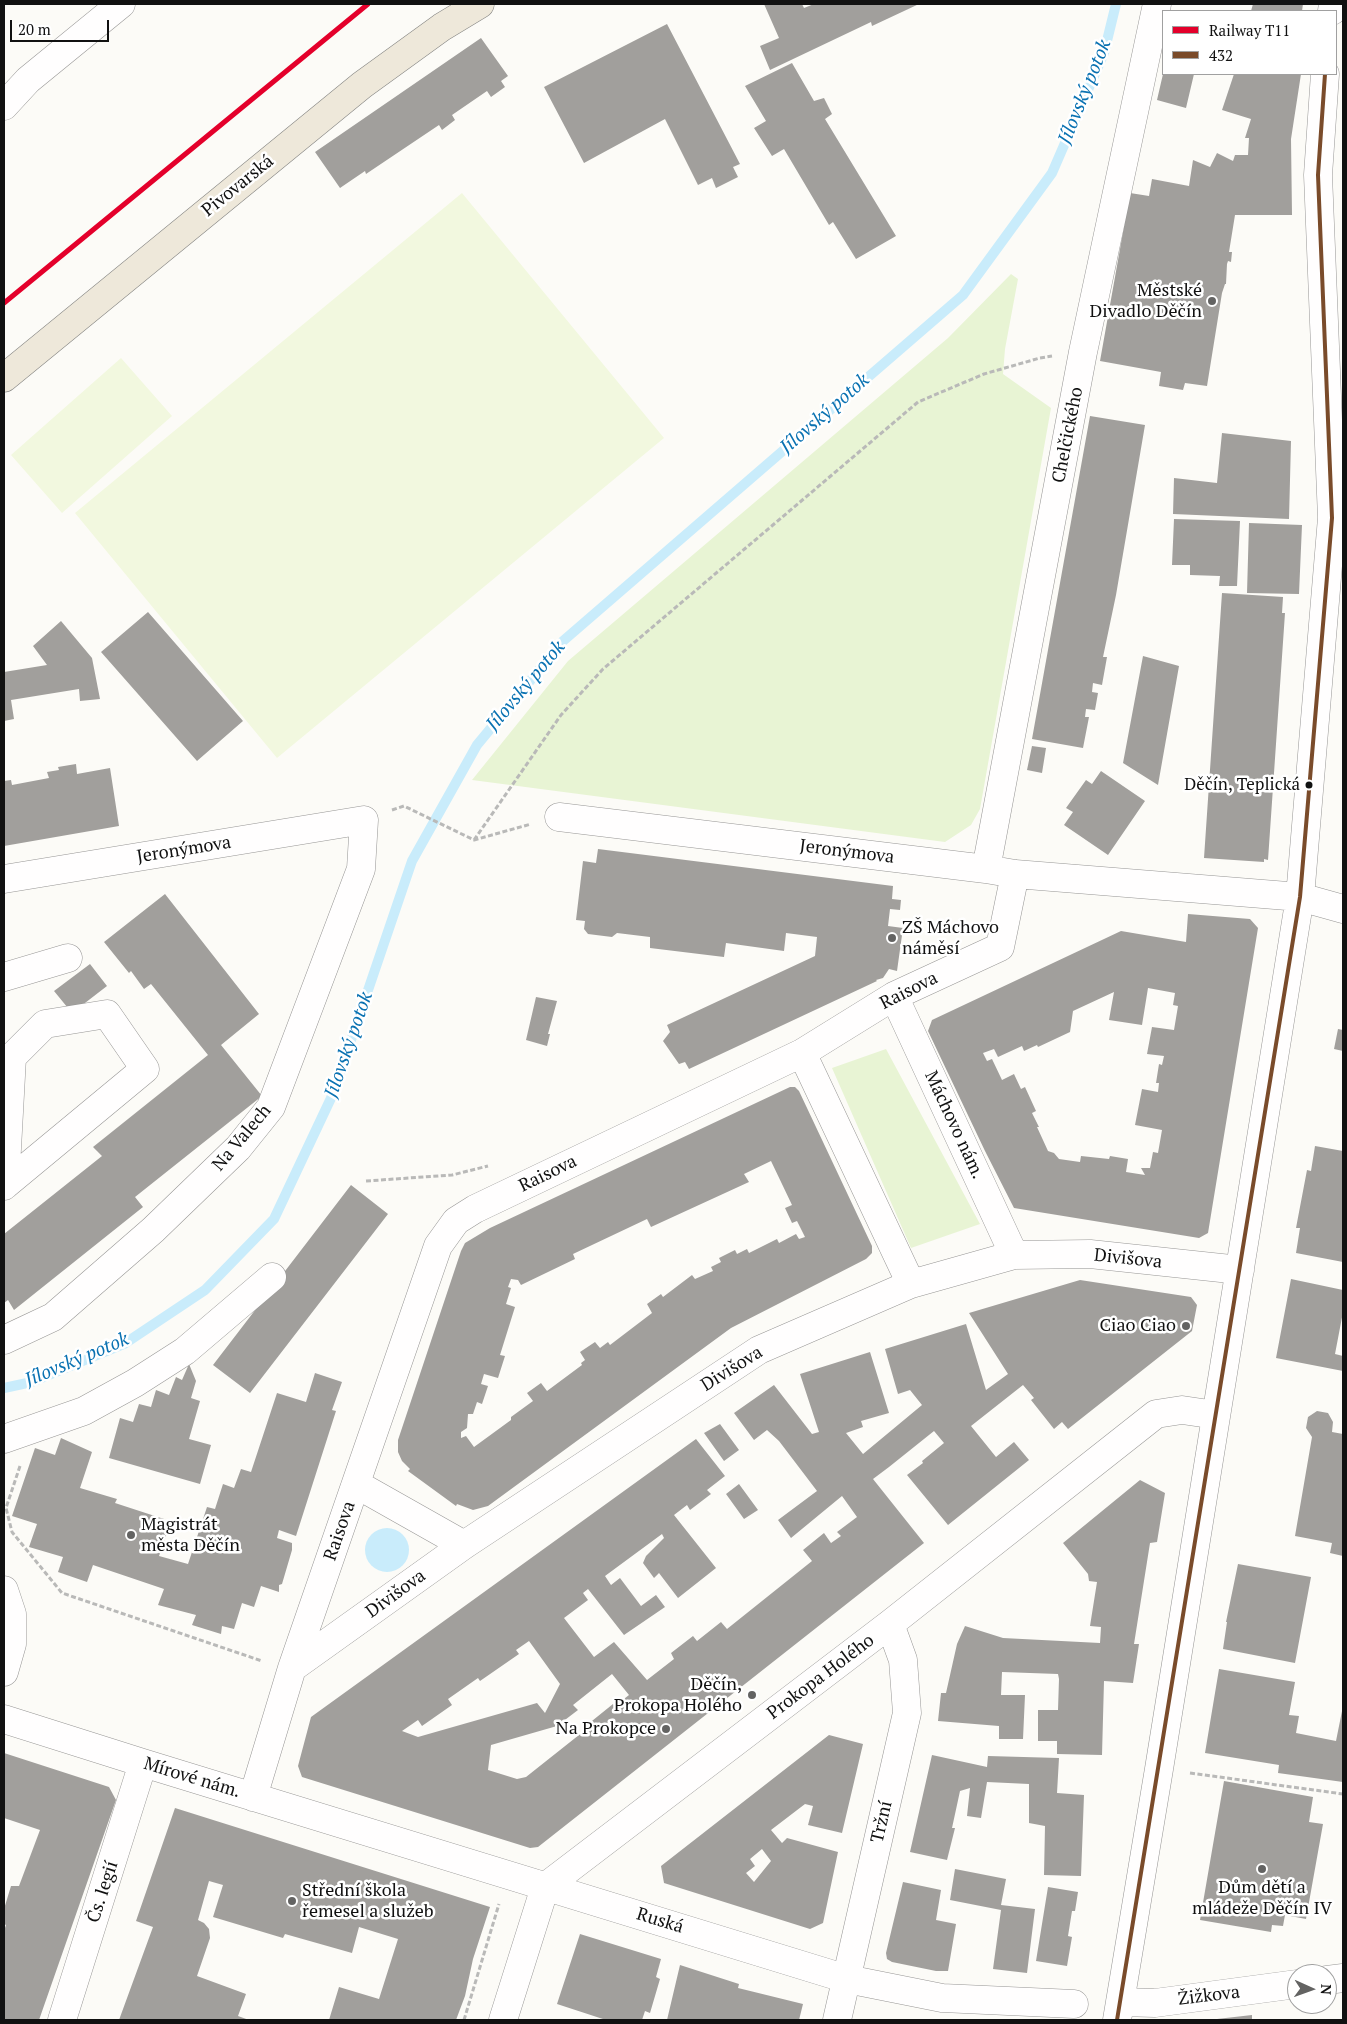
<!DOCTYPE html>
<html>
<head>
<meta charset="utf-8">
<style>
  body { margin:0 }
  #map { position:relative; width:1347px; height:2024px; overflow:hidden; background:#fcfbf7; font-family:"PT Serif",serif }
  canvas { display:block }
  .frame { position:absolute; inset:0; border:5px solid #111; pointer-events:none }
  .legend { position:absolute; left:1162px; top:10px; width:175px; height:65px; box-sizing:border-box; background:#fff; border:1px solid #a0a0a0; margin:0; padding:6px 9px; list-style:none; font-size:15px; color:#111 }
  .legend li { display:flex; align-items:center; gap:10px; height:25px }
  .legend b { width:25px; border:1px solid #a0a0a0 }
  .north { position:absolute; left:1287px; top:1964px; width:50px; height:50px; box-sizing:border-box; background:#fff; border:1px solid #a0a0a0; border-radius:50%; rotate:92deg; font-size:14px; font-weight:700; line-height:20px; text-align:center; color:#111 }
  .north::after { content:''; display:block; margin:auto; width:18px; height:22px; background:#636362; clip-path:polygon(50% 0,100% 100%,50% 72%,0 100%) }
  .scale { position:absolute; left:10px; top:20px; width:99px; height:22px; box-sizing:border-box; border:2px solid #111; border-top:0; padding-left:6px; font-size:15px; line-height:18px; white-space:nowrap; color:#111; -webkit-text-stroke:4px #fff; paint-order:stroke }
</style>
</head>
<body>
<div id="map">
<canvas width="1347" height="2024"></canvas>
<div class="frame"></div>
<ul class="legend">
<li><b style="height:6px;background:#e4002b"></b>Railway T11</li>
<li><b style="height:6px;background:#7a4b2a"></b>432</li>
</ul>
<div class="north">N</div>
<div class="scale">20 m</div>
</div>
<script>
const g = document.querySelector('canvas').getContext('2d');
g.lineJoin = 'round';
function paint(path, color) {
  g.fillStyle = color;
  g.fill(path, 'evenodd');
}
function shape(rows) {
  const path = new Path2D();
  for (const r of rows) {
    if (r.length === 3) {
      path.moveTo(r[0] + r[2], r[1]);
      path.arc(r[0], r[1], r[2], 0, 2 * Math.PI);
      continue;
    }
    path.moveTo(r[0], r[1]);
    for (let i = 2; i < r.length; i += 2) path.lineTo(r[i], r[i + 1]);
  }
  return path;
}
function strokePath(path, color, width, dash) {
  g.strokeStyle = color;
  g.lineWidth = width;
  g.lineCap = dash ? 'butt' : 'round';
  g.setLineDash(dash || []);
  g.stroke(path);
}
function label(font, color, halo, rows, align = 'center') {
  g.font = font + ' "PT Serif",serif';
  g.lineWidth = 5;
  g.setLineDash([]);
  g.textBaseline = 'middle';
  g.strokeStyle = halo;
  g.fillStyle = color;
  for (const [text, x, y, turn = 0] of rows) {
    g.save();
    g.translate(x, y);
    g.rotate((+turn || 0) * Math.PI / 180);
    g.textAlign = isNaN(turn) ? turn : align;
    if (halo) g.strokeText(text, 0, 0);
    g.fillText(text, 0, 0);
    g.restore();
  }
}
paint(shape([
  [1011,274,1018,279,1005,349,1003,374,1051,408,980,809,971,825,945,842,472,780,568,661,948,338],
  [886,1049,980,1224,911,1248,832,1068]
]), '#e8f4d4');
paint(shape([
  [462,193,664,438,277,758,75,513],
  [121,358,172,416,62,513,11,455]
]), '#f2f8df');
paint(shape([
  [387,1550,22]
]), '#c9ecfb');
strokePath(shape([
  [4,1388,32,1382,124,1344,205,1290,274,1219,332,1096,412,861,477,745,563,641,963,295,1052,173,1104,53,1116,4]
]), '#c9ecfb', 10);
paint(shape([
  [764,4,802,4,804,8,814,4,919,4,872,26,871,22,770,70,760,46,779,38],
  [1253,4,1303,4,1302,11,1251,11],
  [667,24,740,164,733,167,738,177,716,188,712,178,698,185,665,119,584,163,544,87],
  [481,38,508,76,501,81,505,87,491,97,487,91,452,115,455,120,442,130,439,125,366,174,365,171,340,188,315,152],
  [792,63,814,101,824,98,832,114,825,119,896,236,856,259,833,222,829,225,784,149,772,156,754,128,766,121,745,86],
  [1163,74,1194,74,1186,108,1157,100],
  [1234,74,1301,74,1291,139,1292,215,1235,215,1229,252,1232,252,1231,262,1228,261,1227,264,1226,284,1225,284,1222,293,1207,386,1185,383,1183,390,1159,386,1161,372,1100,361,1130,193,1149,196,1152,179,1189,186,1193,160,1210,167,1217,153,1233,161,1235,155,1248,155,1249,138,1245,138,1251,119,1222,110],
  [1090,416,1145,425,1116,595,1103,657,1107,657,1102,685,1093,683,1092,692,1098,693,1095,710,1086,709,1085,717,1089,717,1083,748,1032,739],
  [1222,433,1291,441,1289,519,1173,514,1174,478,1217,483],
  [1174,519,1240,521,1237,586,1219,586,1220,576,1190,575,1190,565,1172,565],
  [1249,523,1302,525,1299,594,1247,593],
  [1222,593,1283,597,1282,613,1285,613,1268,860,1264,859,1264,862,1204,858],
  [148,612,243,721,197,761,101,652],
  [61,621,92,658,100,699,80,701,79,689,11,700,14,719,4,721,4,672,47,665,33,646],
  [1143,656,1179,666,1158,785,1123,763],
  [1032,746,1046,748,1042,773,1027,770],
  [76,764,77,774,110,768,119,826,4,846,4,781,11,780,12,785,49,778,47,772,59,770,58,767],
  [1101,771,1145,801,1108,855,1064,825,1073,812,1066,808,1086,780,1092,784],
  [598,849,893,886,892,899,901,900,900,910,890,909,888,926,903,928,897,971,889,969,883,978,876,980,877,981,689,1069,685,1062,679,1064,663,1041,670,1032,667,1025,815,956,817,937,786,933,784,951,726,943,724,957,650,948,650,937,617,933,612,937,588,934,584,929,585,921,576,920,583,861,596,863],
  [165,894,259,1014,221,1045,262,1096,135,1197,143,1207,14,1310,8,1300,4,1303,4,1234,102,1156,93,1147,208,1055,151,984,144,989,131,971,129,973,104,942],
  [1188,914,1250,919,1258,928,1208,1233,1199,1238,1014,1208,985,1151,928,1031,932,1020,1121,931,1186,942],
  [1148,988,1175,993,1173,1005,1178,1006,1174,1030,1152,1027,1147,1054,1164,1056,1162,1065,1159,1064,1156,1083,1159,1083,1158,1092,1142,1089,1135,1125,1162,1130,1158,1153,1153,1152,1150,1168,1141,1168,1145,1175,1126,1172,1128,1159,1110,1156,1109,1159,1081,1156,1080,1162,1059,1159,1054,1153,1048,1151,1037,1127,1039,1127,1032,1113,1036,1111,1025,1087,1021,1089,1014,1074,1002,1080,992,1059,987,1061,983,1053,994,1049,998,1057,1022,1046,1024,1051,1037,1045,1038,1047,1070,1032,1073,1011,1114,992,1109,1020,1142,1025],
  [90,964,107,986,72,1013,54,991],
  [536,997,557,1001,548,1034,550,1034,547,1046,526,1040],
  [1338,1029,1343,1030,1343,1051,1334,1049],
  [790,1087,795,1087,799,1091,872,1246,872,1253,866,1259,731,1328,488,1506,473,1510,457,1504,456,1506,408,1471,410,1469,402,1461,398,1452,398,1440,461,1251,465,1243,490,1228],
  [771,1161,792,1205,785,1208,792,1223,797,1221,805,1237,799,1239,796,1234,779,1243,777,1239,749,1253,747,1249,737,1254,735,1250,719,1258,721,1262,711,1267,713,1271,695,1279,692,1275,663,1297,661,1294,647,1304,652,1313,610,1345,608,1342,600,1348,595,1342,580,1352,585,1360,581,1363,582,1365,547,1391,541,1383,527,1393,533,1401,511,1417,511,1420,474,1447,466,1436,461,1438,461,1432,467,1428,468,1414,473,1414,477,1402,482,1404,488,1386,481,1384,484,1374,498,1378,505,1356,500,1355,515,1307,506,1304,511,1288,508,1287,511,1279,518,1280,521,1285,575,1259,573,1254,647,1219,651,1227,749,1182,744,1174],
  [1315,1146,1343,1151,1343,1262,1296,1253,1300,1228,1296,1228,1307,1170,1311,1171],
  [351,1185,388,1214,250,1393,213,1365],
  [1291,1279,1343,1290,1343,1312,1335,1354,1343,1356,1343,1371,1276,1358],
  [1080,1280,1191,1297,1197,1305,1192,1331,1068,1429,1062,1422,1054,1429,1031,1400,1034,1398,1023,1385,971,1426,996,1457,1014,1442,1029,1460,948,1525,907,1475,923,1463,922,1461,944,1443,934,1431,889,1467,873,1479,924,1543,538,1847,530,1848,302,1777,298,1766,311,1717,696,1439,725,1476,707,1490,711,1494,690,1510,687,1505,674,1515,716,1568,678,1598,659,1573,654,1578,643,1563,646,1556,664,1538,662,1534,605,1576,611,1585,620,1578,641,1606,656,1595,665,1607,624,1635,588,1589,583,1593,588,1600,564,1618,594,1657,614,1642,647,1680,674,1659,671,1653,693,1636,697,1641,721,1622,727,1629,812,1561,803,1550,824,1533,831,1543,841,1536,837,1532,857,1517,842,1496,791,1538,778,1520,817,1491,779,1441,767,1430,754,1440,734,1413,774,1385,812,1434,819,1432,800,1374,870,1352,889,1413,861,1421,863,1427,846,1433,863,1454,922,1405,910,1390,898,1394,885,1349,966,1324,986,1390,1008,1374,969,1313],
  [529,1641,560,1684,545,1713,537,1703,418,1737,402,1731,418,1720,422,1726,452,1705,448,1699,478,1678,480,1681,519,1654,516,1650],
  [612,1674,629,1695,615,1706,613,1704,582,1729,584,1731,526,1777,517,1779,488,1770,491,1745,557,1726,578,1710,573,1705],
  [189,1364,196,1381,191,1398,200,1401,189,1439,211,1445,200,1484,109,1458,120,1418,133,1422,139,1404,151,1407,156,1390,169,1395,176,1377,182,1380],
  [315,1373,342,1382,332,1410,336,1411,296,1536,279,1530,277,1538,292,1543,292,1550,282,1584,279,1585,279,1592,261,1586,254,1607,242,1603,234,1629,222,1626,221,1634,192,1625,196,1615,158,1605,164,1589,93,1565,87,1582,58,1572,63,1557,29,1547,37,1524,12,1516,35,1448,55,1455,61,1438,92,1452,80,1488,117,1499,115,1503,164,1519,163,1523,170,1525,159,1556,188,1564,207,1507,215,1509,223,1484,234,1488,241,1469,251,1472,277,1393,306,1402],
  [1317,1411,1328,1413,1333,1422,1332,1432,1343,1434,1343,1556,1330,1553,1332,1543,1295,1536,1312,1437,1306,1428,1308,1417],
  [720,1424,739,1450,724,1461,704,1433],
  [1140,1480,1165,1493,1157,1542,1150,1543,1134,1644,1139,1644,1133,1683,1104,1681,1102,1755,1057,1754,1057,1741,1038,1741,1038,1710,1058,1710,1059,1679,1069,1678,1059,1679,1058,1674,1002,1672,1001,1695,1025,1695,1023,1739,999,1739,999,1726,938,1721,941,1693,946,1693,957,1644,965,1626,1003,1638,1100,1643,1101,1627,1090,1626,1097,1582,1089,1581,1088,1574,1063,1543],
  [739,1484,758,1510,744,1519,726,1494],
  [1238,1564,1311,1577,1295,1663,1223,1649,1227,1622,1226,1622],
  [1219,1669,1295,1682,1289,1715,1299,1716,1296,1733,1336,1741,1343,1706,1343,1782,1278,1773,1279,1765,1205,1753],
  [829,1735,863,1744,842,1833,808,1825,813,1806,805,1804,771,1830,782,1843,787,1838,838,1852,823,1923,810,1929,664,1883,661,1866],
  [762,1849,771,1861,754,1882,746,1873,755,1866,750,1859],
  [4,1753,109,1787,116,1800,39,2020,4,2020,4,1931,6,1925,4,1924,4,1909,11,1886,19,1886,40,1830,4,1818],
  [932,1755,987,1767,988,1756,1059,1758,1057,1793,1084,1795,1081,1876,1044,1875,1045,1826,1029,1823,1029,1784,987,1782,981,1818,967,1816,970,1788,960,1791,952,1828,955,1828,947,1860,910,1852],
  [1224,1781,1313,1797,1309,1822,1323,1824,1306,1919,1285,1915,1283,1926,1272,1925,1271,1932,1200,1920],
  [175,1808,490,1907,473,1959,465,1996,456,2020,329,2020,339,1987,379,1999,398,1939,359,1927,352,1953,285,1934,283,1938,213,1917,223,1885,209,1881,198,1920,204,1923,209,1929,210,1938,197,1976,246,1994,238,2016,249,2020,119,2020,153,1927,136,1921],
  [955,1869,1006,1879,1001,1905,1035,1909,1027,1973,993,1969,1001,1910,950,1900],
  [903,1882,941,1890,936,1920,956,1924,948,1971,936,1971,892,1962,887,1959,886,1953],
  [1048,1887,1078,1892,1075,1911,1072,1911,1068,1936,1072,1937,1067,1966,1036,1961],
  [580,1934,661,1959,656,1977,660,1979,650,2013,645,2011,642,2020,606,2020,557,2004],
  [680,1965,739,1984,738,1988,803,2004,799,2020,667,2020],
  [1252,2015,1252,2020,1217,2020,1217,2019]
]), '#a19f9c');
const minor = shape([
  [1332,11,1333,4],
  [4,106,28,80,121,4],
  [559,817,986,869,1015,874,1300,897,1343,909],
  [986,869,1083,352,1157,4],
  [4,879,364,820,361,869,271,1107,238,1148,153,1230,53,1317,4,1340],
  [4,977,68,958],
  [894,996,1014,1255],
  [802,1053,911,1284],
  [4,1186,5,1185,145,1069,107,1014,45,1024,12,1057,5,1185],
  [4,1439,84,1411,135,1383,185,1351,272,1277],
  [356,1484,464,1545],
  [4,1590,12,1614,12,1644,4,1672],
  [292,1668,464,1545,759,1350,911,1284,1014,1255,1090,1254,1240,1270],
  [4,1719,143,1763,847,1979,942,1998,1074,2004],
  [253,1797,292,1668,438,1246,456,1221,475,1209,802,1053,894,996,1000,947,1015,874],
  [1327,1980,1343,1978],
  [1120,2002,1155,2003,1297,1984],
  [62,2020,143,1763],
  [503,2020,545,1887,890,1624,1156,1414,1182,1410,1216,1415],
  [837,2020,907,1713,903,1660,890,1624],
  [1117,2020,1159,1769,1300,897,1332,518,1318,175,1325,74]
]);
const major = shape([
  [4,378,362,85,442,27,480,4]
]);
strokePath(minor, '#979695', 29);
strokePath(major, '#848482', 29);
strokePath(shape([
  [392,810,404,806,474,840,531,824],
  [474,840,561,715,603,669,918,402,984,374,1040,358,1052,356],
  [366,1181,452,1175,488,1166],
  [20,1466,6,1508,12,1532,62,1593,262,1661],
  [1190,1773,1343,1794],
  [464,2020,499,1904]
]), '#b9b9b8', 3, [5, 2.5]);
strokePath(minor, '#fffefe', 28);
strokePath(major, '#eee8da', 28);
strokePath(shape([
  [1117,2020,1300,897,1332,518,1318,175,1325,74]
]), '#7a4b2a', 4);
strokePath(shape([
  [4,303,368,4]
]), '#e4002b', 5);
for (const [x, y, r, color] of [
  [1212,301,5,"#636362"],
  [1309,785,4.5,"#111"],
  [892,938,5,"#636362"],
  [1186,1326,5,"#636362"],
  [131,1535,5,"#636362"],
  [752,1695,5,"#636362"],
  [666,1729,5,"#636362"],
  [1262,1869,5,"#636362"],
  [292,1901,5,"#636362"]
]) {
  const dot = new Path2D();
  dot.arc(x, y, r, 0, 2 * Math.PI);
  g.fillStyle = color;
  g.fill(dot);
  strokePath(dot, '#fff', 2);
}
label('17px', '#111', '#fff', [
  ["Děčín, Teplická",1300,785]
], 'right');
label('18px', '#111', '#fff', [
  ["Pivovarská",238,186,-39],
  ["Chelčického",1068,435,-79],
  ["Jeronýmova",184,850,-9],
  ["Jeronýmova",847,852,7],
  ["Raisova",909,991,-27],
  ["Máchovo nám.",954,1125,65],
  ["Na Valech",242,1138,-50],
  ["Raisova",548,1174,-26],
  ["Divišova",1128,1259,6],
  ["Divišova",732,1369,-32],
  ["Raisova",340,1531,-71],
  ["Divišova",396,1594,-36],
  ["Prokopa Holého",821,1677,-37],
  ["Mírové nám.",192,1778,17],
  ["Tržní",882,1822,-77],
  ["Čs. legií",103,1892,-72],
  ["Ruská",660,1921,17],
  ["Žižkova",1209,1996,-7]
]);
label('18px', '#111', '#fff', [
  ["Městské",1202,291],
  ["Divadlo Děčín",1202,312],
  ["ZŠ Máchovo",902,928,"left"],
  ["náměsí",902,949,"left"],
  ["Ciao Ciao",1176,1326],
  ["Magistrát",141,1525,"left"],
  ["města Děčín",141,1546,"left"],
  ["Děčín,",742,1685],
  ["Prokopa Holého",742,1706],
  ["Na Prokopce",656,1729],
  ["Dům dětí a",1262,1888,"center"],
  ["mládeže Děčín IV",1262,1909,"center"],
  ["Střední škola",302,1891,"left"],
  ["řemesel a služeb",302,1912,"left"]
], 'right');
label('italic 19px', '#0a72b2', '#fff', [
  ["Jílovský potok",1085,92,-68],
  ["Jílovský potok",825,414,-41],
  ["Jílovský potok",526,686,-50],
  ["Jílovský potok",349,1045,-71],
  ["Jílovský potok",77,1360,-23]
]);
</script>
</body>
</html>
